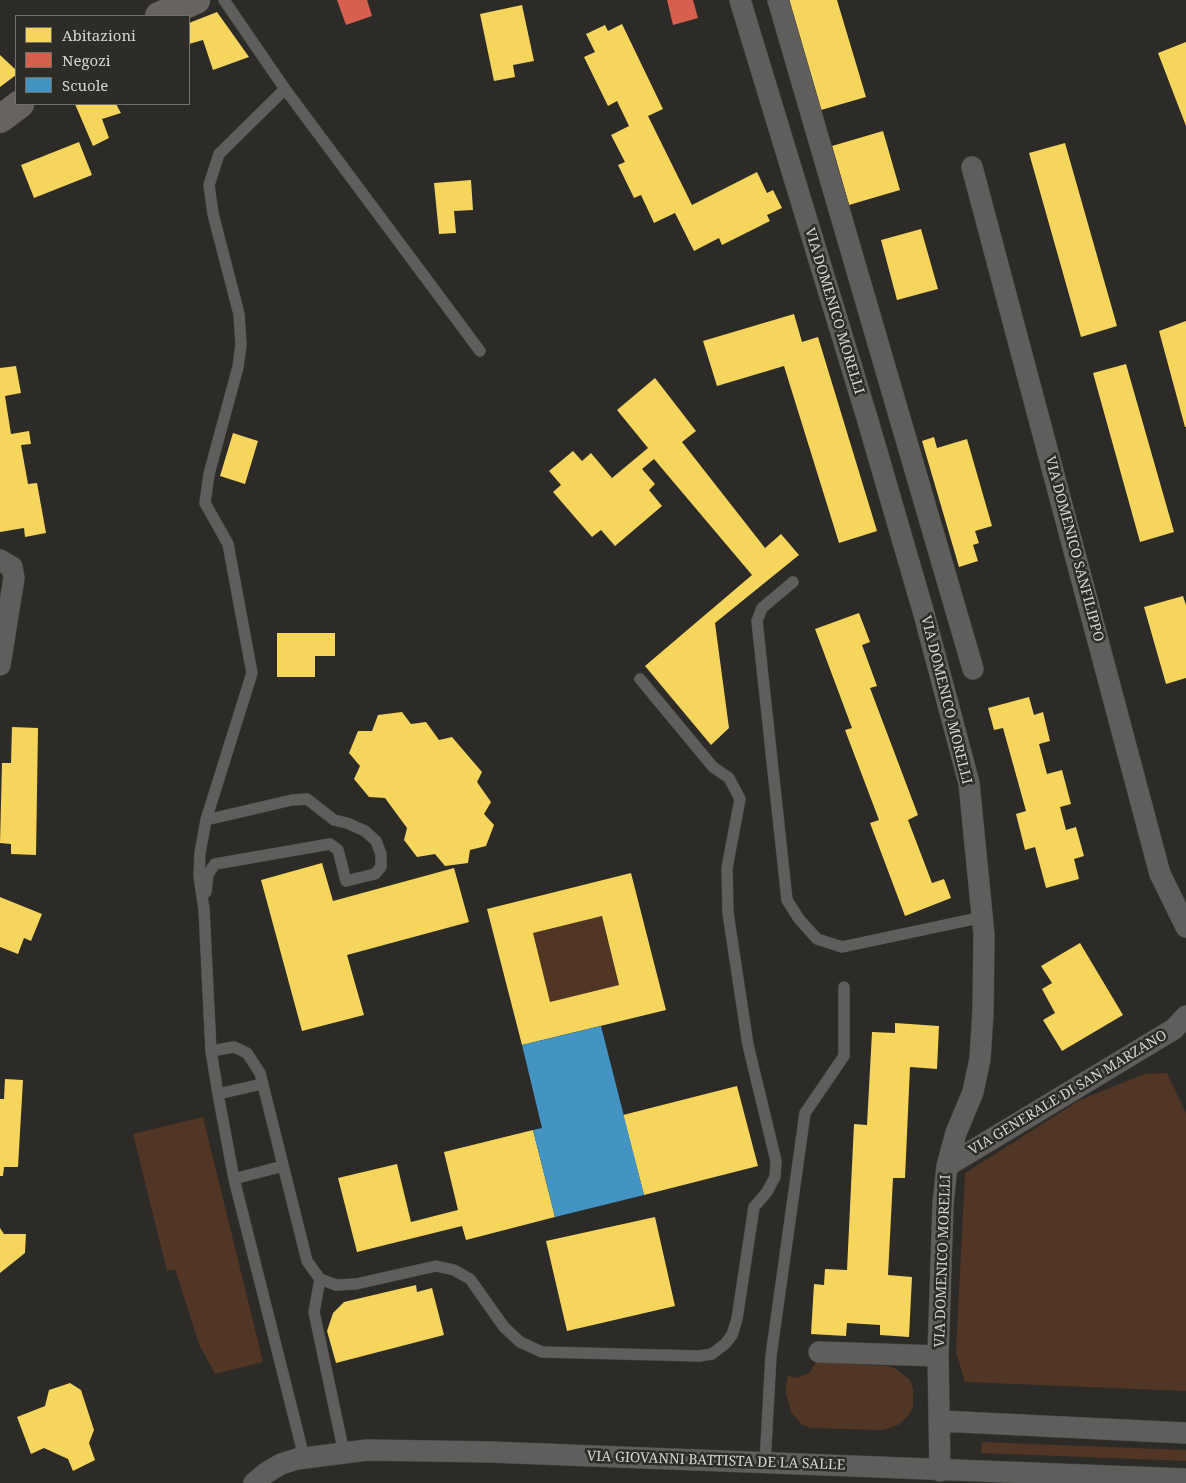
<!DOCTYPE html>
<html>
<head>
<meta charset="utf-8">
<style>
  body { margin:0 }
  #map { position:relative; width:1186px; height:1483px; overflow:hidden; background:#2c2b28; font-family:"Noto Serif",serif }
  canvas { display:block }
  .legend { position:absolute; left:15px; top:15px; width:175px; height:90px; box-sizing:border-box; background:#2d2c27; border:1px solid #71706b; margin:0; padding:6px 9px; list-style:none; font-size:15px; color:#d6d5d2 }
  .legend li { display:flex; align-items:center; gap:10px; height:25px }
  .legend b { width:25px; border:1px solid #71706b }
</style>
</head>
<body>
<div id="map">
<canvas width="1186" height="1483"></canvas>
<ul class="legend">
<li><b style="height:14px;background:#f6d55c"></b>Abitazioni</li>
<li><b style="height:14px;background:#d6604d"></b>Negozi</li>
<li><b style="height:14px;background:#4393c3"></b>Scuole</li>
</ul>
</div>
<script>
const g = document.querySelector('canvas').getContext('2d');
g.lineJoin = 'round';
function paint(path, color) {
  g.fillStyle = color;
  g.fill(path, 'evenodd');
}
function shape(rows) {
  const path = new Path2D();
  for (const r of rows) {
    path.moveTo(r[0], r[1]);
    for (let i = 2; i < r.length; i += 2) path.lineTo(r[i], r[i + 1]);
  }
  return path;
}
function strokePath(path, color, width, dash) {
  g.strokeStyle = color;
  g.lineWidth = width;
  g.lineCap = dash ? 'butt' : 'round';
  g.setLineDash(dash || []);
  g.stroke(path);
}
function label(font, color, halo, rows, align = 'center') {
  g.font = font + ' "Noto Serif",serif';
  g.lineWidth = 5;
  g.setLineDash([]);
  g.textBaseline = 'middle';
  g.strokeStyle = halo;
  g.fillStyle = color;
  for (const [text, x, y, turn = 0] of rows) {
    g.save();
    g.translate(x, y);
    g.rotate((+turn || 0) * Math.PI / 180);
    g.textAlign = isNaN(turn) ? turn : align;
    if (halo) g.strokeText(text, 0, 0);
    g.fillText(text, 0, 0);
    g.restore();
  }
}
paint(shape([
  [602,916,619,985,550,1002,533,933],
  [1167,1073,1186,1113,1186,1391,965,1382,956,1352,965,1173,1080,1100,1144,1074],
  [203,1117,263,1362,215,1374,199,1344,175,1269,167,1271,133,1134],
  [816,1362,888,1366,896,1369,910,1380,913,1388,913,1406,909,1415,898,1425,883,1430,811,1428,802,1425,791,1412,786,1394,786,1385,788,1376,797,1378,809,1373],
  [982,1442,1186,1450,1186,1461,981,1453]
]), '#513525');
paint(shape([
  [789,0,837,0,866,97,821,110],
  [522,5,534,61,513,65,515,77,494,81,480,14],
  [217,12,249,57,213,70,203,40,189,44,189,23],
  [622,24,663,109,648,116,692,205,757,172,767,193,773,190,782,208,767,215,770,221,722,245,719,238,694,251,675,213,654,223,641,195,634,198,618,165,625,162,611,135,629,126,617,101,608,106,584,57,595,52,586,34,605,25,608,31],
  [1186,42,1186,126,1158,53],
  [0,55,16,70,16,75,0,87],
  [75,104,116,104,121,113,102,119,109,138,93,146],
  [883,131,900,190,849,205,832,146],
  [79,142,92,175,34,198,21,165],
  [1065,143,1117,326,1081,337,1029,153],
  [471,180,473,210,454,211,456,233,439,234,434,183],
  [921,229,938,289,897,300,881,240],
  [794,314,802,342,818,337,877,531,839,543,784,366,717,386,703,341],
  [1186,321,1186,427,1185,427,1159,331],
  [1126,364,1174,532,1140,542,1093,373],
  [16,366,21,393,5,396,11,434,29,431,31,444,21,445,28,484,37,483,46,533,25,537,24,528,0,532,0,368],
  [655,378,696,431,682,442,765,548,781,534,799,555,715,623,729,728,711,745,645,666,752,575,654,459,642,469,655,484,649,490,662,506,615,546,601,530,592,537,553,492,561,485,549,471,573,451,582,461,591,453,612,478,648,448,617,410],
  [233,433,258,441,245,484,220,476],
  [934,437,937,448,967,439,992,526,975,531,979,543,973,545,978,561,959,567,922,441],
  [1183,596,1186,605,1186,678,1166,684,1144,607],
  [859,613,870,642,862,645,877,686,870,688,918,815,908,820,932,883,944,879,951,898,905,916,870,823,879,820,845,730,852,728,815,629],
  [277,633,335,633,335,656,315,656,315,677,277,677],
  [1029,697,1034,715,1043,712,1050,741,1039,744,1047,774,1062,770,1071,804,1060,807,1066,830,1076,827,1084,856,1074,859,1079,879,1046,888,1035,847,1025,850,1016,814,1026,811,1003,728,994,730,988,708],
  [402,712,411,724,426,722,439,740,452,737,482,772,477,782,491,802,484,814,494,825,486,846,470,850,468,863,445,866,435,854,417,857,404,840,407,828,385,798,369,797,354,779,360,766,349,753,358,731,372,731,378,715],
  [12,727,38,728,36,855,11,854,11,844,0,843,2,763,11,763],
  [322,863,333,901,454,868,469,922,347,955,364,1015,302,1031,261,880],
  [631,873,666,1010,522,1045,487,909],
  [602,916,619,985,550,1002,533,933],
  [0,897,42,914,31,941,24,938,18,954,0,947],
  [1080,943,1123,1015,1062,1051,1043,1020,1055,1013,1042,989,1052,983,1041,966],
  [895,1023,939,1026,937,1069,910,1067,905,1178,893,1178,888,1275,912,1277,909,1337,880,1335,880,1325,847,1323,846,1336,811,1334,814,1284,824,1285,825,1269,847,1270,854,1124,867,1125,872,1032,895,1033],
  [5,1079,23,1080,18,1167,4,1167,3,1176,0,1176,0,1099,4,1099],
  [737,1086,758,1166,644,1195,623,1115],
  [533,1130,555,1217,466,1240,462,1226,357,1252,338,1178,397,1164,411,1222,458,1210,444,1152],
  [655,1217,675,1306,567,1331,546,1241],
  [0,1228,4,1234,26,1234,25,1253,0,1273],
  [416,1285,417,1292,432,1288,444,1335,336,1363,327,1331,333,1313,344,1302],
  [70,1383,81,1390,94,1430,89,1443,95,1460,73,1471,68,1459,44,1448,31,1454,17,1417,45,1406,49,1390]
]), '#f6d55c');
paint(shape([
  [337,0,367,0,372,16,346,25],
  [667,0,693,0,698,18,673,25]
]), '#d6604d');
paint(shape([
  [601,1026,644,1195,555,1217,533,1130,542,1128,522,1045]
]), '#4393c3');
const lane = shape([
  [224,0,285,89,219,154,209,185,213,214,239,314,241,345,238,367,209,474,205,503,228,544,252,673,206,820,200,853,199,876,204,909,211,1051,218,1094,234,1179,304,1457],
  [285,89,480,351],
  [793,582,762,608,757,621,787,900,799,919,817,939,842,947,983,917],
  [206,892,208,874,215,864,330,844,338,850,346,881,375,874,381,867,381,854,376,841,365,831,347,823,334,820,307,799,292,800,206,820],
  [211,1051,234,1047,247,1053,260,1073,307,1261,320,1279,336,1285,356,1284,436,1266,454,1270,470,1279,504,1327,520,1342,542,1352,699,1356,712,1354,725,1344,732,1335,737,1319,754,1207,767,1192,775,1177,776,1161,748,1045,728,913,727,868,740,799,729,778,713,767,640,679],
  [218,1094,262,1084],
  [234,1179,283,1166],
  [320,1279,314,1312,344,1453],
  [765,1463,771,1356,805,1113,844,1056,844,987]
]);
const street = shape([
  [740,0,868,421,924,614,969,783,984,935,983,1011,980,1059,973,1092,956,1133,947,1166,943,1204,938,1356,940,1471],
  [778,0,973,669],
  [972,167,1160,874,1186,927],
  [0,560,12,567,14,578,0,665],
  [947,1166,1174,1029,1186,1016],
  [819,1352,938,1356],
  [940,1421,1186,1433],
  [254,1483,266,1473,281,1464,297,1459,367,1450,491,1452,1186,1479]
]);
const secondary = shape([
  [159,16,196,0],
  [0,119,20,104]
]);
strokePath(lane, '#464644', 12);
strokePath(street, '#464644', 22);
strokePath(secondary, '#464644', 29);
strokePath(lane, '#5f5e5c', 11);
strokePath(street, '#5f5e5c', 21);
strokePath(secondary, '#67635e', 28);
label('14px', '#d6d5d2', '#2d2c27', [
  ["VIA DOMENICO MORELLI",834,311,73],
  ["VIA DOMENICO SANFILIPPO",1074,549,75],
  ["VIA DOMENICO MORELLI",946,700,76],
  ["VIA GENERALE DI SAN MARZANO",1068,1093,-31],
  ["VIA DOMENICO MORELLI",943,1261,-88],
  ["VIA GIOVANNI BATTISTA DE LA SALLE",716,1461,2]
]);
</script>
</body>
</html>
